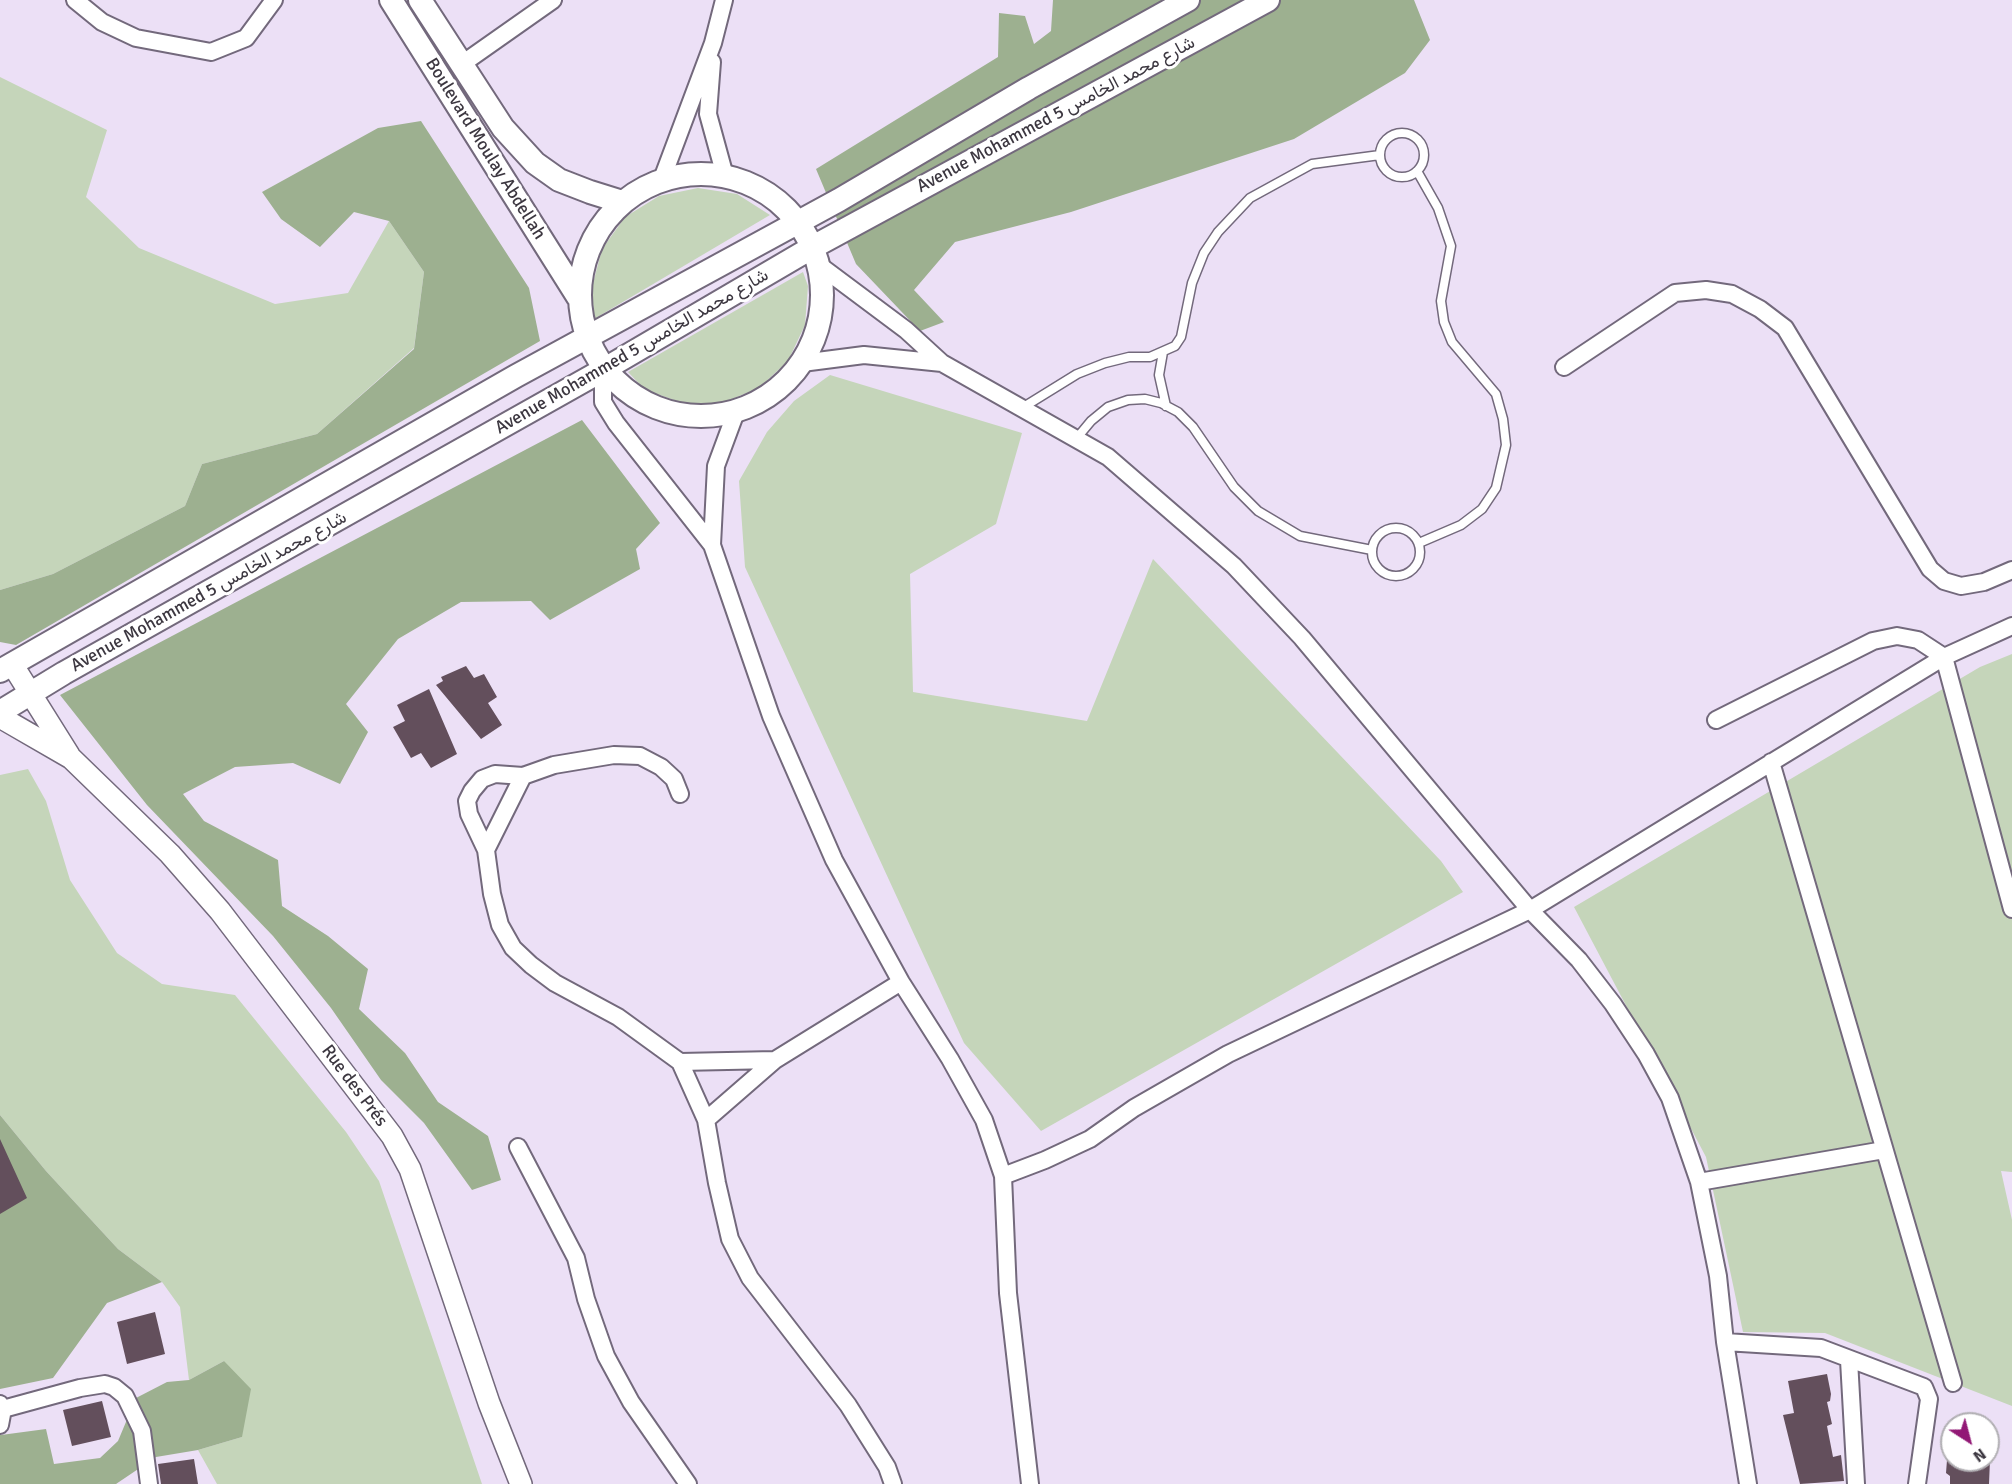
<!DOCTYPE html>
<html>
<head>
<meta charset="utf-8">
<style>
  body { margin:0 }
  #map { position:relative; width:2012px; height:1484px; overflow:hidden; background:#ece0f6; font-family:Signika,sans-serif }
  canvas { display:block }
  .north { position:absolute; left:1940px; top:1412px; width:60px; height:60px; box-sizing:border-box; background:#fff; border:2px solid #b1afb3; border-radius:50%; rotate:144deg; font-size:16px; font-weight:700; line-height:24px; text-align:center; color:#3c3740 }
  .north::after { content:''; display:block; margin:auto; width:21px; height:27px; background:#921875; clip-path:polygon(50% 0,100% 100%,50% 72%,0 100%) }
</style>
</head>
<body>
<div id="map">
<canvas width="2012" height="1484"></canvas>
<div class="north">N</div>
</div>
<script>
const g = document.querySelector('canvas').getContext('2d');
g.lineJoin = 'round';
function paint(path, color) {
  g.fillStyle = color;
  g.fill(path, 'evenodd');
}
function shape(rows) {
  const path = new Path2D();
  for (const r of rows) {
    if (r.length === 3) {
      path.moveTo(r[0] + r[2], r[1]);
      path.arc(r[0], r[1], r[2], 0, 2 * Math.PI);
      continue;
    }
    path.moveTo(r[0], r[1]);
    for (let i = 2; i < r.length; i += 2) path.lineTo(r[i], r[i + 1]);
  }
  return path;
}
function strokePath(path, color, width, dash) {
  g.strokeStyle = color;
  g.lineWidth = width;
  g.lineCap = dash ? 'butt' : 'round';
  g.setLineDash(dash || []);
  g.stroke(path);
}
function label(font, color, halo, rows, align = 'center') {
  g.font = font + ' Signika,Vazirmatn,sans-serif';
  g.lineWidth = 6;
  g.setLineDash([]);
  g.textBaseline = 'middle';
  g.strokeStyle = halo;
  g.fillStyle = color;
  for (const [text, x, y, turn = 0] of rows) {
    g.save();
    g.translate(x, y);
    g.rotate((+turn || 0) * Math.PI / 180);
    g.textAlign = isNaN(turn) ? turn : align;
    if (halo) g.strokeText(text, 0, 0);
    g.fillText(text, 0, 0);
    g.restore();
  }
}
paint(shape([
  [0,77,107,130,86,197,139,248,275,304,348,293,389,221,424,272,414,348,317,434,202,464,185,506,53,574,0,590],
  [698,188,737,194,770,215,594,319,592,287,602,249,625,217,659,196],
  [803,272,808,286,805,325,788,361,759,388,722,403,683,403,645,390,628,372],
  [830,375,1022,433,996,524,910,574,913,692,1087,721,1153,559,1441,861,1463,892,1041,1131,964,1043,745,567,739,481,767,432,794,401],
  [2012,654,2012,1172,2001,1171,2012,1220,2012,1406,1825,1333,1743,1332,1706,1157,1574,907,1980,667],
  [28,769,46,801,70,880,117,953,162,984,235,995,346,1132,379,1181,482,1484,217,1484,198,1450,242,1437,224,1361,189,1380,180,1307,162,1282,118,1249,46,1171,0,1115,0,775]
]), '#c5d5ba');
paint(shape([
  [1053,0,1414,0,1430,40,1405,73,1294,139,1071,212,955,242,914,290,944,322,920,331,856,264,816,169,998,57,999,13,1025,16,1034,44,1051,31],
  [421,121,529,288,540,341,16,645,0,642,0,590,53,574,185,506,202,464,317,434,414,349,424,272,389,221,354,212,320,247,281,219,262,192,378,128],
  [582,420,660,523,636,549,640,569,550,620,531,601,461,602,398,639,346,704,368,732,340,784,293,763,235,767,183,794,204,821,278,860,282,906,328,936,368,969,359,1009,405,1053,438,1102,488,1136,501,1180,472,1190,424,1123,381,1080,331,1008,273,936,147,805,60,695],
  [0,1115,46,1171,118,1249,162,1282,107,1303,53,1378,0,1389],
  [224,1361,251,1389,242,1437,198,1450,156,1457,116,1484,0,1484,0,1432,1,1435,46,1429,54,1464,100,1458,118,1441,136,1398,167,1382,189,1380]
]), '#9db090');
paint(shape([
  [466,666,474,678,484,674,497,697,488,703,502,725,481,739,436,685,443,681,441,677],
  [429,689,457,754,431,768,421,753,411,758,393,727,405,721,397,705],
  [0,1139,27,1198,0,1214],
  [155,1312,165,1354,127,1364,117,1322],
  [1827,1374,1831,1394,1830,1401,1827,1402,1832,1424,1827,1426,1833,1457,1841,1455,1844,1481,1800,1484,1783,1415,1794,1413,1788,1381],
  [102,1401,111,1437,72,1446,63,1410],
  [194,1459,198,1484,161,1484,158,1464],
  [1947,1460,1990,1460,1989,1484,1950,1484,1950,1476,1946,1473]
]), '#634f5c');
const service = shape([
  [1402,155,22],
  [1417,171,1438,208,1451,246,1441,301,1444,322,1452,342,1496,394,1503,419,1506,445,1496,488,1482,509,1461,525,1419,543],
  [1163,352,1159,375,1166,406],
  [1022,408,1077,374,1105,363,1129,357,1150,357,1175,346,1181,337,1192,283,1204,253,1218,232,1250,198,1312,164,1380,155],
  [1076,439,1091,421,1108,407,1128,400,1145,399,1161,403,1178,412,1193,427,1234,487,1258,511,1300,536,1372,550],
  [1396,552,24]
]);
const minor = shape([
  [75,0,102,22,136,38,211,52,246,38,274,0],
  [712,62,708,114,725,176],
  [462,64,553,0],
  [662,179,713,43,724,0],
  [819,265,906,330,942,363,1108,457,1234,566,1302,638,1530,910,1579,960,1613,1004,1646,1054,1670,1098,1699,1182,1718,1276,1725,1342,1748,1484],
  [802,363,864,355,942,363],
  [1564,367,1675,293,1706,290,1732,294,1760,309,1785,328,1930,569,1944,581,1961,586,1984,582,2012,570],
  [603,370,603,402,616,423,712,545,771,716,834,860,901,982,950,1059,984,1120,1003,1176,1008,1293,1030,1484],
  [712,545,716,466,736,412],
  [1716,720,1873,641,1897,636,1918,640,1944,657,2012,909],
  [1771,762,1953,1383],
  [680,794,674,779,661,767,640,756,614,755,554,765,523,776,486,850,492,894,500,925,513,948,531,965,555,983,618,1017,680,1062,706,1120,717,1183,730,1239,750,1278,848,1405,887,1467,893,1484],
  [486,850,469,814,467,801,472,791,482,779,495,774,523,776],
  [680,1062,775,1060,901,982],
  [706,1120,775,1060],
  [518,1147,576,1258,586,1299,606,1356,631,1402,688,1484],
  [1003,1176,1045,1160,1090,1139,1134,1108,1228,1054,1530,910,1944,657,2012,626],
  [1699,1182,1884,1150],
  [1725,1342,1821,1348,1924,1387,1929,1399,1917,1484],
  [1849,1360,1856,1484],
  [0,1404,3,1409,0,1425],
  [3,1409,80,1388,105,1384,114,1387,125,1396,142,1431,149,1484]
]);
const tertiary = shape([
  [12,664,69,755],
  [0,717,71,758,170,854,220,911,392,1136,410,1169,489,1403,521,1484]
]);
const secondary = shape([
  [391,0,578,297],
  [420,0,503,128,535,163,559,180,590,192,622,202],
  [701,295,121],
  [0,671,516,376,839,200,1029,88,1188,0],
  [0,712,64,673,603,370,813,247,1268,0]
]);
strokePath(service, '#73697c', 11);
strokePath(minor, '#73697c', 20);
strokePath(tertiary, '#73697c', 24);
strokePath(secondary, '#73697c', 26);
strokePath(service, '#fff', 8);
strokePath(minor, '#fff', 16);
strokePath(tertiary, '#fff', 21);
strokePath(secondary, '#fff', 22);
label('18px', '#3c3740', '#fff', [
  ["Avenue Mohammed 5 شارع محمد الخامس",1056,115,-28],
  ["Boulevard Moulay Abdellah",485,149,58],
  ["Avenue Mohammed 5 شارع محمد الخامس",632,352,-30],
  ["Avenue Mohammed 5 شارع محمد الخامس",209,592,-29],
  ["Rue des Prés",354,1086,53]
]);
</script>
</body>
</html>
